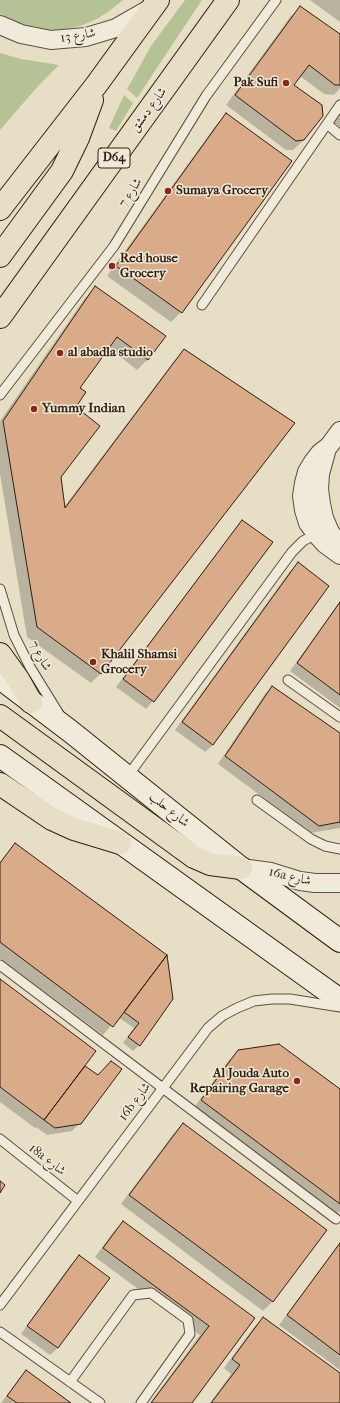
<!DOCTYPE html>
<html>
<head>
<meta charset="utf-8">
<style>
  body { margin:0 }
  canvas { display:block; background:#e7dfc5 }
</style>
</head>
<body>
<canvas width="340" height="1403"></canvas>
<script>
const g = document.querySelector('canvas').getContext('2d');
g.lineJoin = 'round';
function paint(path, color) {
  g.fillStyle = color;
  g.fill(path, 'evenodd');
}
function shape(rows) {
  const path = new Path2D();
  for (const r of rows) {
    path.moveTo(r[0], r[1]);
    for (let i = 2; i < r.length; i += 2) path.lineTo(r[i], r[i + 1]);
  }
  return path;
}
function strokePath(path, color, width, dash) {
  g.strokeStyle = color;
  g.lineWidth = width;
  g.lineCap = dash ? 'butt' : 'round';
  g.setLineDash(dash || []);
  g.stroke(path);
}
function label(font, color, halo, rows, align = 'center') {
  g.font = font + ' "IM FELL French Canon",Amiri,serif';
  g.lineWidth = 3;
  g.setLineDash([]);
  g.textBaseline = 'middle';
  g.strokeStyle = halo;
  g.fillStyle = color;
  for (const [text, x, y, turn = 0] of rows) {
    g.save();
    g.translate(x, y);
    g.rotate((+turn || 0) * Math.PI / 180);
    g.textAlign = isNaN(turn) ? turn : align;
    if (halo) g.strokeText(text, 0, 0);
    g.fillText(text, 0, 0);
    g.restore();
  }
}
paint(shape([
  [0,0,123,0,108,12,95,20,80,26,64,29,49,30,33,28,18,23,0,14],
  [185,0,202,0,137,98,127,89,151,46],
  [0,53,21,59,59,65,39,85,0,130],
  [124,95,133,103,116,131,109,128]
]), '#b5c295');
paint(shape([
  [310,0,340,0,340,22],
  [300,7,340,35,340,88,334,95,324,94,300,76,293,86,304,140,293,150,286,150,226,105,290,17],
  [340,108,340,127,331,120],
  [227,115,181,312,171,322,107,276,216,125],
  [95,288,165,337,147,360,137,370,108,347,78,388,60,477,64,507,174,361,185,351,101,673,91,683,27,637,0,474,0,421,85,298],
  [242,521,271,543,153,701,146,709,116,687,235,529],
  [298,564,328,586,213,745,205,752,175,730,290,571],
  [340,601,340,708,290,671],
  [273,687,340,735,340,828,311,833,218,764,265,694],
  [16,844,172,999,139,1045,133,1051,123,1043,134,1028,118,1017,103,1035,0,958,0,862],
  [0,980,84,1066,98,1076,80,1123,72,1131,47,1135,36,1127,35,1128,0,1102],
  [239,1051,340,1090,340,1211,335,1216,193,1109,229,1060],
  [183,1124,326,1230,272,1302,263,1311,121,1204,174,1133],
  [123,1222,254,1318,190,1403,150,1403,200,1335,95,1257,114,1231],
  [340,1242,340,1370,279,1325],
  [79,1257,58,1348,50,1355,21,1334,71,1264],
  [263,1318,340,1374,340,1403,210,1403,231,1374,224,1368,254,1327],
  [26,1371,70,1403,1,1403,18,1380]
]), '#0003');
const building = shape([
  [300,6,340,34,340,85,335,85,309,65,294,85,322,105,323,116,304,140,296,141,235,95,300,6],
  [226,113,292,161,182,313,116,266,226,113],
  [95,286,166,336,148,360,117,337,80,388,86,392,76,407,100,426,61,477,65,508,184,349,295,423,101,674,37,627,3,421,95,286],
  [242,520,273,542,154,702,123,679,242,520],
  [298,562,329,586,213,745,182,722,298,562],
  [340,602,340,695,297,663,340,602],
  [272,686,340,733,340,822,319,826,225,756,272,686],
  [15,843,167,955,113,1027,0,942,0,863,15,843],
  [167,955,173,999,140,1046,128,1037,139,1023,124,1012,167,955],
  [0,979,96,1051,44,1120,0,1087,0,979],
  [279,1044,340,1089,340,1204,201,1100,238,1050,279,1044],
  [111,1061,122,1069,81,1124,55,1128,44,1120,85,1066,98,1075,111,1061],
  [183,1123,327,1230,273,1302,129,1195,183,1123],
  [0,1181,5,1185,0,1193,0,1181],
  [123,1221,255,1318,192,1403,151,1403,209,1326,103,1248,123,1221],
  [340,1243,340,1355,287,1315,340,1243],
  [79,1255,110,1278,58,1348,27,1326,79,1255],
  [263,1317,340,1373,340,1403,211,1403,240,1365,232,1359,263,1317],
  [26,1370,71,1403,17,1403,7,1396,26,1370]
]);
paint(building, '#d9ab89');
strokePath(building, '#321f11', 1);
const lane = shape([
  [327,124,340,135],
  [202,305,340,105],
  [0,395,114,246,206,96,276,0],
  [0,589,14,635,30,667,59,714],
  [288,680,340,717],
  [127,777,292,552,303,541,316,534],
  [257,800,311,839,325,846,340,849],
  [0,965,336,1219],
  [0,1139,78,1201],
  [0,1305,208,1028,222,1016,237,1008,254,1001,272,999,290,999,340,1007],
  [0,1332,100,1403],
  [70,1382,133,1295,151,1293,188,1320,190,1334,141,1403]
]);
const street = shape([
  [0,25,21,34,51,40,86,37,116,28,151,8],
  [340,431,329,446,320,453,313,462,307,472,304,483,302,496,304,510,308,523,316,534,325,544,340,555],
  [326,452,320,474,319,489,321,504,324,518,330,532,340,546],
  [241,868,271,872,300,881,315,883,340,883]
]);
const secondary = shape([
  [0,678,70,731,241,868,340,941],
  [0,756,340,1000]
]);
const primary = shape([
  [0,209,97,84,158,0],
  [0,256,62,171,78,138,92,100],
  [0,317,228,0],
  [0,654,18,679,31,702],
  [0,716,194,857,210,864,241,868],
  [0,784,52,819,74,829,120,843]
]);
strokePath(lane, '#5f4f3e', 11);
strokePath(street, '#5f4f3e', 20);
strokePath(secondary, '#321f11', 24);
strokePath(primary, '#321f11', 24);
strokePath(lane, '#efead9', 9);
strokePath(street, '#efead9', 18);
strokePath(secondary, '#efead9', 22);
strokePath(primary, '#e7dfc5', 22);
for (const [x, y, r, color] of [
  [286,83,4,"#8f2418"],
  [168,191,4,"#8f2418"],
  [112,266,4,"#8f2418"],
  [60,353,4,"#8f2418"],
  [34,409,4,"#8f2418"],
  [93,662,4,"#8f2418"],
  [297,1081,4,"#8f2418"]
]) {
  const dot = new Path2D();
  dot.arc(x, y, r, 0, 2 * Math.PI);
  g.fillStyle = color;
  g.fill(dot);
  strokePath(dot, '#efead9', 1.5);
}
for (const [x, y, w] of [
  [114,158,32]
]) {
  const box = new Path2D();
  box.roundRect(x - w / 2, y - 10, w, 20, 3);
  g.fillStyle = '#efead9';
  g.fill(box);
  strokePath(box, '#321f11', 1);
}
label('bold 12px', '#321f11', null, [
  ["D64",114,158]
]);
label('13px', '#321f11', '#efead9', [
  ["شارع 13",78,36,-9],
  ["شارع دمشق",149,110,-54],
  ["شارع 7",131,193,-58],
  ["شارع 7",40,656,61],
  ["شارع حلب",169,810,39],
  ["16a شارع",290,877,13],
  ["16b شارع",135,1102,-53],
  ["18a شارع",47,1160,38]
]);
label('bold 13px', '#321f11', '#efead9', [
  ["Pak Sufi",278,83,"right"],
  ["Sumaya Grocery",176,191],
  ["Red house",120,259],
  ["Grocery",120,274],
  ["al abadla studio",68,353],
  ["Yummy Indian",42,409],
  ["Khalil Shamsi",101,655],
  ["Grocery",101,670],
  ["Al Jouda Auto",289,1074,"right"],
  ["Repairing Garage",289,1089,"right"]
], 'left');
</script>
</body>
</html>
